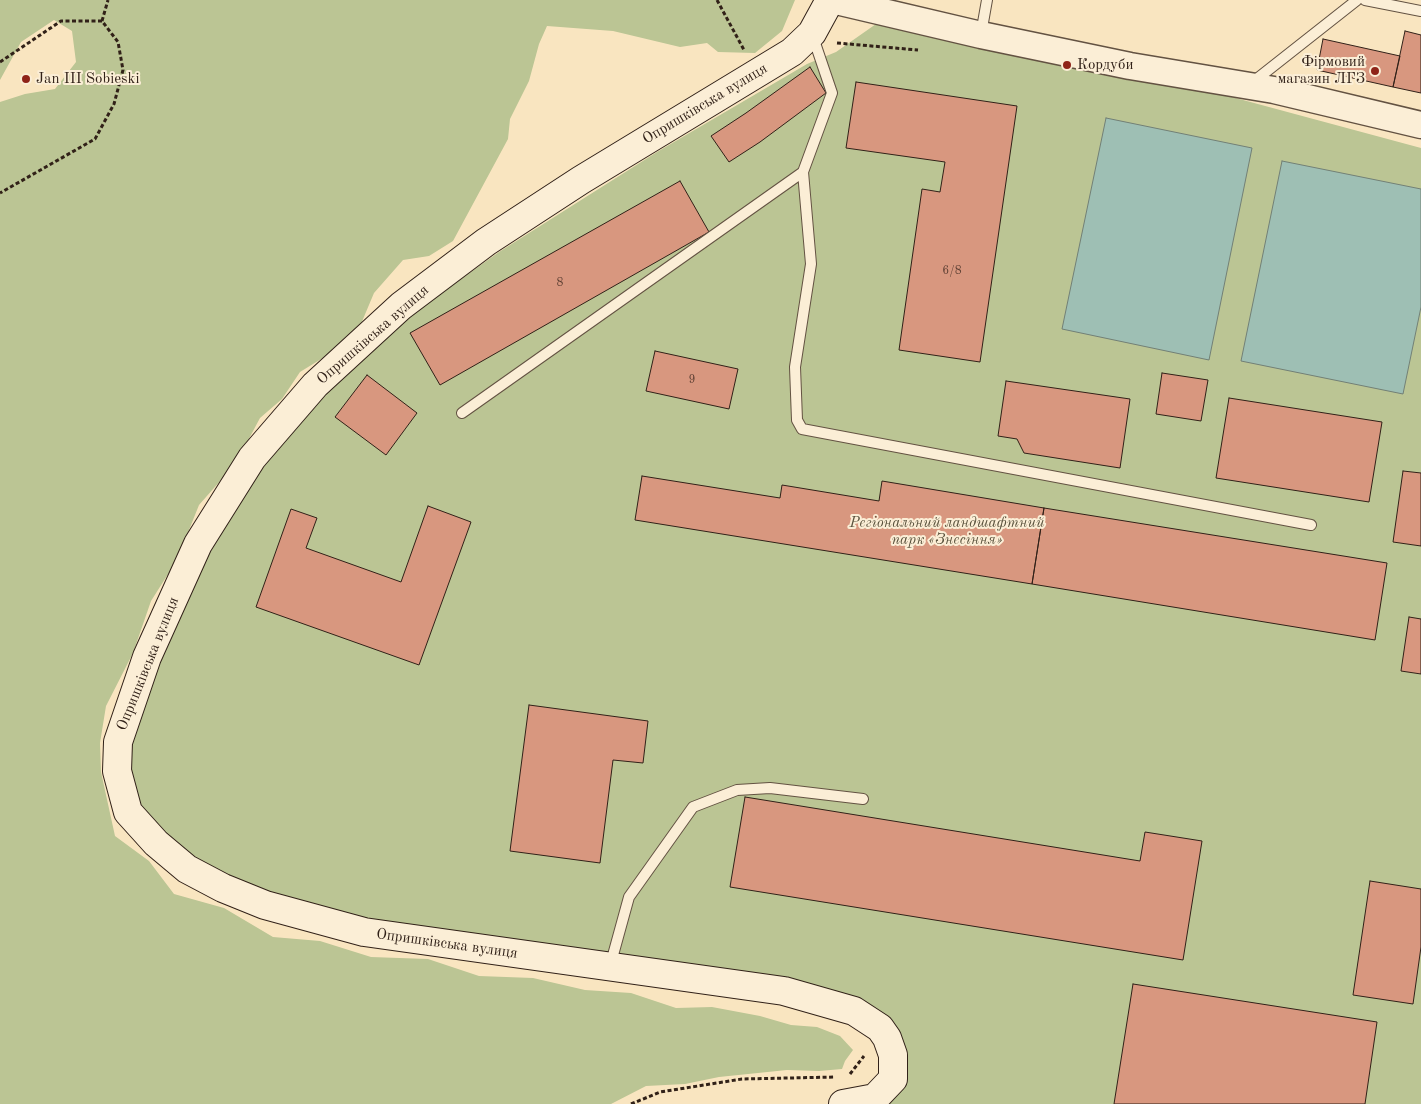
<!DOCTYPE html>
<html>
<head>
<meta charset="utf-8">
<style>
  body { margin:0 }
  canvas { display:block; background:#f9e5c0 }
</style>
</head>
<body>
<canvas width="1421" height="1104"></canvas>
<script>
const g = document.querySelector('canvas').getContext('2d');
g.lineJoin = 'round';
function paint(path, color) {
  g.fillStyle = color;
  g.fill(path, 'evenodd');
}
function shape(rows) {
  const path = new Path2D();
  for (const r of rows) {
    path.moveTo(r[0], r[1]);
    for (let i = 2; i < r.length; i += 2) path.lineTo(r[i], r[i + 1]);
  }
  return path;
}
function strokePath(path, color, width, dash) {
  g.strokeStyle = color;
  g.lineWidth = width;
  g.lineCap = dash ? 'butt' : 'round';
  g.setLineDash(dash || []);
  g.stroke(path);
}
function label(font, color, halo, rows, align = 'center') {
  g.font = font + ' "Old Standard TT",serif';
  g.lineWidth = 4;
  g.setLineDash([]);
  g.textBaseline = 'middle';
  g.strokeStyle = halo;
  g.fillStyle = color;
  for (const [text, x, y, turn = 0] of rows) {
    g.save();
    g.translate(x, y);
    g.rotate((+turn || 0) * Math.PI / 180);
    g.textAlign = isNaN(turn) ? turn : align;
    if (halo) g.strokeText(text, 0, 0);
    g.fillText(text, 0, 0);
    g.restore();
  }
}
paint(shape([
  [0,0,795,0,782,31,755,53,718,52,707,43,680,47,613,31,547,26,539,44,529,81,510,119,508,139,453,241,429,256,403,260,374,293,358,331,326,356,300,372,282,399,260,418,236,463,199,505,177,560,151,601,133,653,106,706,100,743,101,772,115,836,149,861,174,894,224,908,273,937,320,941,371,957,428,959,479,976,533,978,585,990,631,993,676,1008,712,1007,760,1016,791,1025,817,1027,840,1036,853,1050,845,1061,842,1069,819,1071,787,1070,719,1077,685,1084,646,1086,611,1104,0,1104,0,102,25,94,55,89,76,62,72,31,54,20,21,42,0,80],
  [876,24,1217,93,1421,148,1421,1104,883,1104,891,1099,870,1009,357,921,224,882,150,825,128,788,130,729,158,653,237,496,380,330,443,292,499,252,657,152,807,64,836,52]
]), '#bbc594');
const water = shape([
  [1106,118,1252,148,1209,360,1062,329,1106,118],
  [1282,161,1421,189,1421,307,1403,394,1241,361,1282,161]
]);
paint(water, '#9ebfb4');
strokePath(water, '#728076', 1);
const building = shape([
  [1405,31,1421,35,1421,93,1393,87,1405,31],
  [1323,39,1400,56,1393,87,1317,70,1323,39],
  [810,67,826,93,760,142,729,162,711,136,746,113,810,67],
  [856,82,1017,106,980,362,899,350,922,189,940,192,945,162,846,148,856,82],
  [680,181,709,232,440,385,410,333,680,181],
  [655,351,738,369,729,409,646,391,655,351],
  [1162,373,1208,380,1201,421,1156,414,1162,373],
  [367,375,417,413,386,455,335,417,367,375],
  [1006,381,1130,399,1120,468,1024,453,1017,439,998,436,1006,381],
  [1229,398,1382,422,1369,502,1216,478,1229,398],
  [1403,471,1421,473,1421,546,1393,542,1403,471],
  [642,476,780,498,782,485,879,501,882,481,1044,508,1032,584,635,520,642,476],
  [428,506,471,522,419,665,256,607,291,509,317,518,306,548,401,582,428,506],
  [1044,508,1387,563,1375,640,1032,584,1044,508],
  [1409,617,1421,619,1421,674,1401,671,1409,617],
  [529,705,648,721,643,763,613,760,600,863,510,851,529,705],
  [745,797,1140,861,1145,832,1202,841,1183,960,730,887,745,797],
  [1370,881,1421,889,1421,947,1413,1004,1353,995,1370,881],
  [1133,984,1377,1022,1365,1104,1114,1104,1133,984]
]);
paint(building, '#d8977f');
strokePath(building, '#312118', 1);
const service = shape([
  [1365,0,1421,11],
  [981,34,987,0],
  [813,37,832,93,803,172,811,264,795,367,797,420,802,429,1311,525],
  [1253,82,1357,0],
  [462,413,803,172],
  [610,966,629,897,693,807,737,790,770,788,863,799]
]);
const tertiary = shape([
  [832,0,981,35,1130,66,1274,90,1421,125]
]);
const secondary = shape([
  [830,0,812,33,792,52,581,180,486,242,401,306,315,385,252,458,198,544,147,657,118,742,117,771,128,812,156,843,187,869,223,888,265,905,364,932,784,991,854,1011,880,1028,887,1038,893,1055,893,1079,875,1098,843,1104]
]);
strokePath(service, '#635242', 12);
strokePath(tertiary, '#635242', 29);
strokePath(secondary, '#312118', 30);
strokePath(shape([
  [717,0,744,50],
  [102,21,108,0],
  [837,43,918,50],
  [0,62,61,21,102,21,118,42,123,70,114,104,95,139,0,193],
  [850,1074,864,1056],
  [631,1104,660,1092,742,1079,835,1077]
]), '#312118', 3, [4, 2.5]);
strokePath(service, '#fbeed6', 10);
strokePath(tertiary, '#fbeed6', 26);
strokePath(secondary, '#fbeed6', 28);
for (const [x, y, r, color] of [
  [1067,65,5,"#8f2418"],
  [1375,71,5,"#8f2418"],
  [26,79,5,"#8f2418"]
]) {
  const dot = new Path2D();
  dot.arc(x, y, r, 0, 2 * Math.PI);
  g.fillStyle = color;
  g.fill(dot);
  strokePath(dot, '#fbeed6', 2);
}
label('12px', '#5b3e32', null, [
  ["6/8",952,271],
  ["8",560,283],
  ["9",692,380]
]);
label('15px', '#312118', '#fbeed6', [
  ["Фірмовий",1365,62,"right"],
  ["магазин ЛГЗ",1365,79,"right"],
  ["Кордуби",1077,65],
  ["Jan III Sobieski",36,79]
], 'left');
label('15px', '#312118', '#fbeed6', [
  ["Опришківська вулиця",705,104,-31],
  ["Опришківська вулиця",373,335,-41],
  ["Опришківська вулиця",148,664,-68],
  ["Опришківська вулиця",447,944,8]
]);
label('italic 15px', '#5a523d', '#fbeed6', [
  ["Регіональний ландшафтний",947,523],
  ["парк «Знесіння»",947,540]
]);
</script>
</body>
</html>
